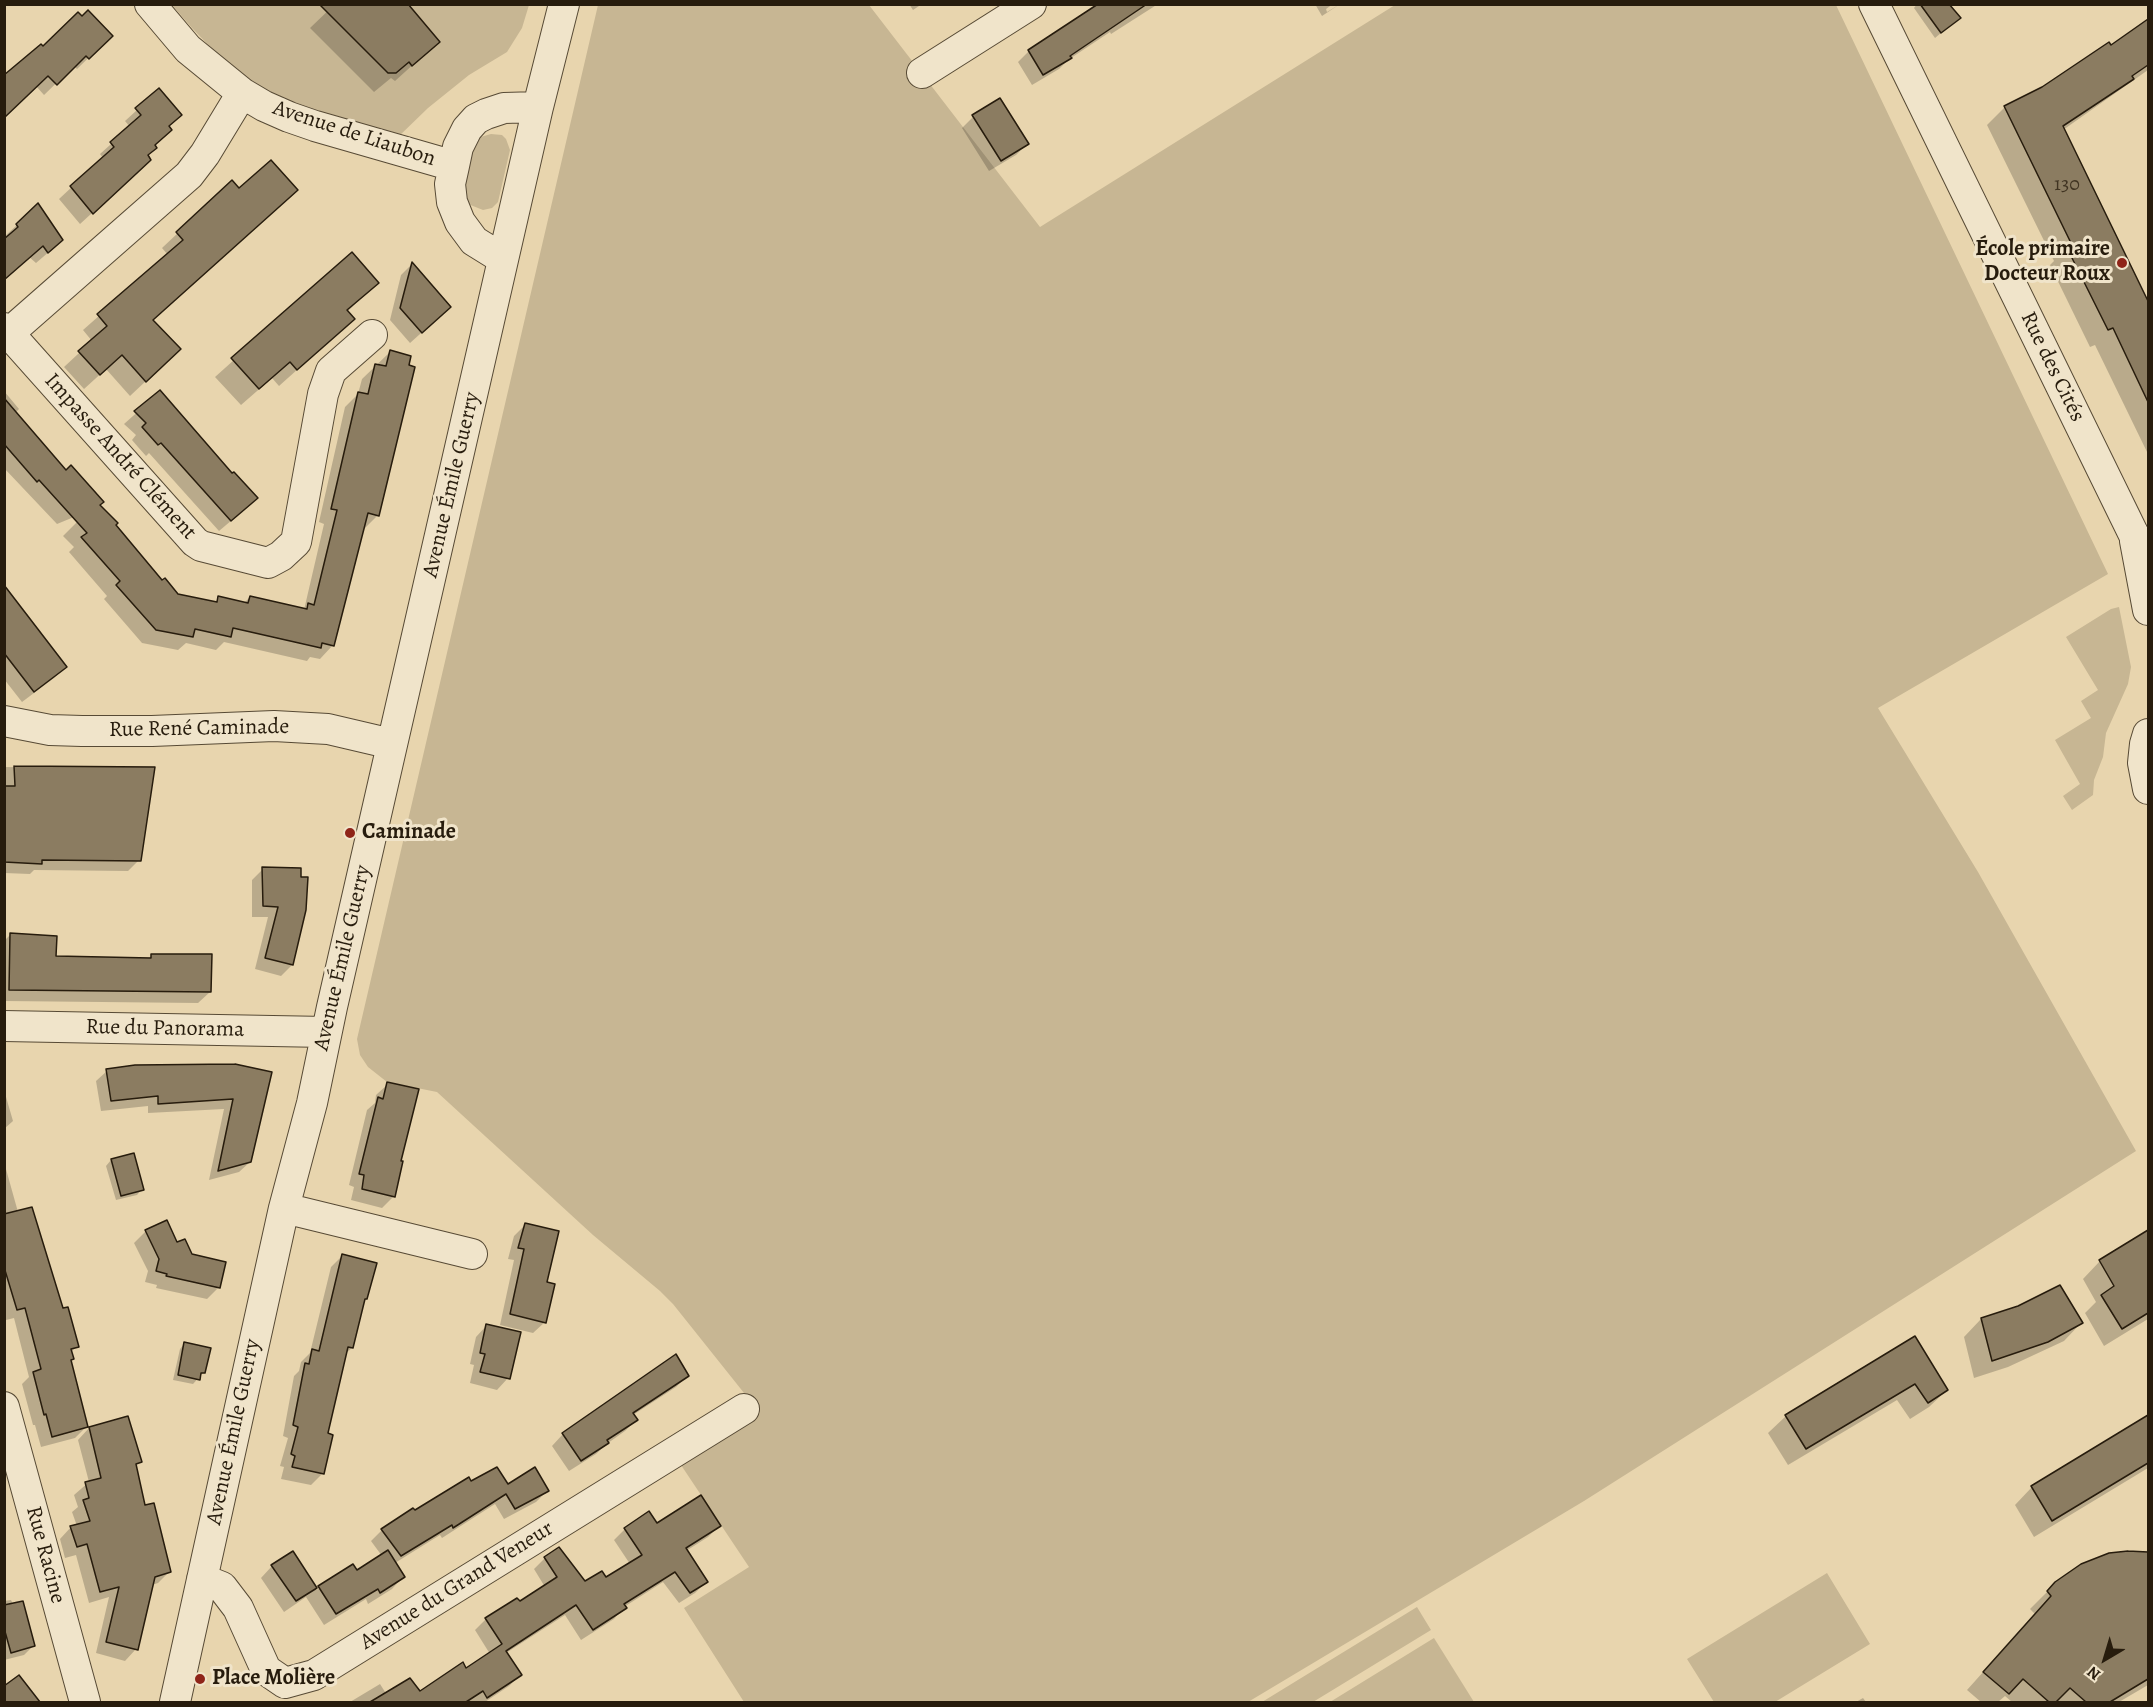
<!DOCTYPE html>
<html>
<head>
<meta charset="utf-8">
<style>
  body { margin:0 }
  #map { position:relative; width:2153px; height:1707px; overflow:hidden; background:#e8d5ae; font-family:Alegreya,serif }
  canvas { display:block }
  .frame { position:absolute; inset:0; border:6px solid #271c0d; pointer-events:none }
  .north { position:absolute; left:2075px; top:1629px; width:60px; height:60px; -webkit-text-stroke:4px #f0e4ca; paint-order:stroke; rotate:218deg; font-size:16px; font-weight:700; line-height:24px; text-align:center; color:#271c0d }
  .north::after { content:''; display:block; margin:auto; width:21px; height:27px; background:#271c0d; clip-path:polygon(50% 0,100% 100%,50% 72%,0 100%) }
</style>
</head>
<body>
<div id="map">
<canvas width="2153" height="1707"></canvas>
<div class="frame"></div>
<div class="north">N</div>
</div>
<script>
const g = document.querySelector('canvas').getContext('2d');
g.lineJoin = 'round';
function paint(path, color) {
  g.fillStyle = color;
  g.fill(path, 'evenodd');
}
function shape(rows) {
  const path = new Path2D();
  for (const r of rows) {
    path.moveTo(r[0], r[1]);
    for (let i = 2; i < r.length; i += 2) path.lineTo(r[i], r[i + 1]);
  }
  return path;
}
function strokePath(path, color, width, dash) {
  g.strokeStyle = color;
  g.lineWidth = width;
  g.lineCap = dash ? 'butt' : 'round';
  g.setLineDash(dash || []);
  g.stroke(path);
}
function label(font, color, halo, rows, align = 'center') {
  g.font = font + ' Alegreya,serif';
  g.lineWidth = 6;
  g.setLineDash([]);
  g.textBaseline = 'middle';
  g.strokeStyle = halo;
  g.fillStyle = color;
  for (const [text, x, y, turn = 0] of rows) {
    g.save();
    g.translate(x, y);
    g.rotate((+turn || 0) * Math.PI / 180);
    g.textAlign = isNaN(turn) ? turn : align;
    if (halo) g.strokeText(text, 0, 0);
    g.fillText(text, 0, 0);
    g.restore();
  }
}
paint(shape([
  [172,5,529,5,522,28,507,52,469,75,428,108,395,140,315,114,269,93,251,82,217,54,192,28],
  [598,5,869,5,1040,227,1395,5,1836,5,2108,574,1878,708,1978,872,2136,1151,1584,1501,1248,1702,744,1702,684,1608,749,1567,681,1465,760,1413,673,1304,660,1291,593,1235,437,1092,387,1082,368,1067,360,1055,357,1039],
  [491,134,502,135,506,139,510,150,498,202,492,208,483,210,468,204,462,183,462,175,477,138],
  [2119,607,2131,667,2128,684,2106,733,2103,757,2094,780,2093,795,2072,810,2063,796,2080,784,2055,740,2091,718,2081,701,2098,690,2066,637,2111,609],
  [1827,1573,1870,1644,1775,1702,1714,1702,1687,1659],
  [1417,1607,1431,1630,1313,1702,1262,1702],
  [1434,1638,1474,1702,1330,1702]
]), '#c7b693');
paint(shape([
  [335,4,438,42,395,81,391,78,374,92,310,28],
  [909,4,922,4,913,10],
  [1101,4,1158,4,1111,34,1110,32,1068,60,1059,69,1032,85,1018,62,1029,51],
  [1315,4,1333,4,1326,9,1327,12,1340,4,1322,16],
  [1917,4,1947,4,1959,18,1935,38,1914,8],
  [2148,21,2148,70,2063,130,2148,305,2148,454,2095,345,2090,347,2050,265,2054,261,1987,125,2005,107,2043,88,2111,47],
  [111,36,77,69,74,66,44,95,36,86,43,48],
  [159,90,168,127,170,130,153,146,138,171,80,224,59,199,103,158,100,154,130,127,125,121],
  [999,100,1027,144,1016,155,989,171,962,128,973,117],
  [232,182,152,321,164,364,130,396,106,369,84,389,64,367,92,341,83,330,168,255,162,248],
  [17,225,50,251,36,263,5,236],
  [352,254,377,283,347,312,335,336,279,386,272,378,241,405,215,377],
  [412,264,438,318,410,343,390,320,401,275],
  [390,352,378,515,364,529,362,528,333,645,320,659,310,657,307,661,224,642,216,650,186,643,178,650,142,643,104,599,107,596,69,552,74,547,63,536,77,522,99,506,162,581,177,595,214,603,219,598,244,603,250,597,304,610,324,524,319,522,345,407,358,394,362,379],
  [4,391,19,409,15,413,91,510,57,524,4,468],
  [160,392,245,509,219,531,149,453,146,456,138,447,132,440,136,435,124,424],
  [4,587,65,667,54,678,22,702,4,679],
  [4,767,154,769,139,860,128,871,34,870,30,874,4,873],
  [263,869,305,910,292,965,281,976,255,969,268,917,252,917,252,880],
  [10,935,55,957,148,959,152,955,210,992,198,1003,4,1001,4,941],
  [235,1066,250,1162,239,1172,209,1180,224,1109,148,1113,148,1106,101,1111,96,1081,107,1071],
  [388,1084,399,1162,394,1196,382,1208,351,1200,354,1187,349,1185,367,1110,375,1103,376,1095],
  [4,1090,13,1121,4,1129],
  [111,1160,142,1189,137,1195,116,1200,106,1166],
  [4,1162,18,1212,77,1346,70,1353,72,1359,70,1362,86,1427,75,1438,41,1447,35,1425,33,1425,22,1384,29,1377,14,1318,6,1320,4,1313],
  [525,1225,545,1283,545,1322,533,1333,500,1325,514,1260,508,1259,514,1236],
  [146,1231,176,1244,191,1255,219,1287,207,1299,156,1288,157,1285,145,1282,148,1271,134,1243],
  [2148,1232,2148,1319,2104,1346,2085,1313,2096,1302,2083,1279,2100,1261],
  [342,1256,366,1299,363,1302,352,1348,345,1354,326,1434,331,1436,322,1474,311,1485,281,1479,284,1467,280,1466,288,1438,283,1436,294,1376,299,1371,301,1362,310,1353,331,1267],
  [2018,1307,2081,1323,2064,1341,2008,1367,1974,1378,1964,1337,1981,1319],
  [487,1325,508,1378,497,1390,470,1383,474,1365,470,1364,476,1337],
  [1915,1339,1947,1390,1929,1407,1910,1419,1897,1400,1788,1465,1768,1433,1786,1416],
  [185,1343,203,1373,193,1384,173,1380,180,1349],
  [687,1376,676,1387,633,1415,636,1420,625,1431,608,1443,596,1454,569,1471,552,1446,563,1434],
  [2148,1417,2148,1468,2034,1537,2015,1505,2032,1487],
  [89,1428,140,1461,135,1467,144,1507,169,1572,158,1583,152,1585,136,1649,125,1661,96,1653,109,1597,89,1603,76,1555,65,1558,60,1539,71,1527,77,1526,72,1512,78,1507,74,1495,89,1482,78,1440],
  [471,1483,547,1491,536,1502,504,1519,495,1504,442,1538,440,1535,395,1563,403,1577,392,1589,368,1604,366,1599,324,1625,306,1597,284,1612,261,1578,272,1566,293,1553,316,1590,356,1572,382,1556,371,1541,382,1530],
  [656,1525,719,1526,708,1537,686,1551,706,1582,695,1593,679,1603,663,1582,624,1607,614,1619,581,1640,565,1615,506,1653,520,1675,509,1686,485,1702,350,1702,380,1684,387,1695,421,1696,490,1654,475,1630,486,1619,519,1604,545,1587,534,1569,545,1558,558,1549,584,1583,605,1579,630,1564,614,1540,625,1529],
  [2137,1552,2148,1553,2148,1685,2119,1702,2012,1702,2005,1696,1998,1702,1981,1702,1967,1690,2035,1614,2030,1609,2056,1583],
  [11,1600,33,1646,24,1655,4,1660,4,1601],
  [1863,1698,1866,1702,1856,1702]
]), '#0003');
const building = shape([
  [319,4,408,4,440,42,412,66,409,62,396,73,388,73,319,4],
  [1098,4,1147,4,1070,56,1072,58,1043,75,1028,50,1098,4],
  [1920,4,1949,4,1961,18,1941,33,1920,4],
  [88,10,113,36,89,59,86,56,57,85,48,76,4,118,4,75,41,44,43,46,78,12,82,16,88,10],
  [2148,19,2148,65,2132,76,2134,79,2063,126,2148,301,2148,402,2113,328,2108,330,2066,246,2071,243,2004,106,2042,87,2109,42,2111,45,2148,19],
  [159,88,182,115,169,126,172,130,155,145,157,148,148,155,151,160,93,214,70,186,114,147,110,142,141,115,135,108,159,88],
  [1000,98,1029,144,1001,161,972,115,1000,98],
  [271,160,298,190,153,320,181,349,146,382,122,355,100,375,78,351,107,326,97,314,183,240,176,232,232,180,239,188,271,160],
  [38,203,63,240,48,253,43,246,4,280,4,239,18,227,16,224,38,203],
  [352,252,379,283,347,310,355,319,297,370,290,362,259,389,231,358,352,252],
  [412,262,451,307,422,333,400,308,412,262],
  [390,350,411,356,409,365,415,367,379,516,368,513,334,646,322,643,321,648,233,628,231,637,195,629,193,637,156,630,116,585,120,581,81,537,87,533,39,480,37,482,4,444,4,398,66,470,71,465,104,502,100,505,118,523,116,525,162,580,165,578,178,594,217,602,218,596,248,603,250,596,307,609,308,603,314,605,337,510,331,509,358,392,368,394,375,364,386,366,390,350],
  [160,390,232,473,234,472,258,498,231,521,161,443,158,445,142,427,146,423,134,411,160,390],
  [4,585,67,667,34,692,4,653,4,585],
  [14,766,155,767,141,861,42,860,42,864,4,862,4,786,15,786,14,766],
  [262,867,301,868,301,877,308,877,306,910,293,965,265,958,278,907,263,906,262,867],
  [10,933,57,936,56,956,151,958,151,954,212,954,211,992,9,990,10,933],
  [235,1064,272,1072,251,1162,218,1171,233,1099,158,1104,158,1096,111,1101,106,1069,135,1065,235,1064],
  [387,1082,419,1089,401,1161,403,1161,395,1197,362,1189,364,1175,359,1174,378,1097,383,1099,387,1082],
  [134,1153,144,1190,121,1196,111,1159,134,1153],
  [32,1207,63,1308,68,1307,79,1347,71,1349,74,1359,71,1360,88,1427,52,1437,46,1414,44,1415,33,1372,41,1369,25,1308,17,1310,4,1267,4,1214,32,1207],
  [167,1220,177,1242,185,1239,192,1254,226,1262,220,1288,166,1276,167,1274,156,1271,159,1259,145,1230,167,1220],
  [525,1223,559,1231,547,1282,555,1284,546,1323,510,1314,524,1249,518,1248,525,1223],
  [2148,1230,2148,1313,2122,1329,2101,1295,2114,1286,2099,1260,2148,1230],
  [342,1254,377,1263,367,1299,365,1299,353,1348,348,1347,328,1433,333,1435,324,1474,292,1467,295,1456,291,1454,298,1427,293,1425,305,1363,309,1364,312,1349,319,1351,342,1254],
  [2060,1285,2083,1323,2048,1342,1992,1361,1981,1318,2018,1306,2060,1285],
  [486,1324,521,1332,510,1379,480,1372,485,1354,480,1353,486,1324],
  [1915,1336,1948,1390,1928,1403,1915,1384,1806,1449,1785,1415,1915,1336],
  [184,1342,211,1348,205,1373,201,1373,200,1380,178,1375,184,1342],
  [676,1354,689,1376,633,1413,638,1420,607,1440,609,1443,581,1461,562,1433,676,1354],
  [2148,1415,2148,1463,2052,1521,2031,1486,2148,1415],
  [128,1416,142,1462,136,1464,145,1505,154,1503,171,1572,155,1577,138,1650,106,1642,119,1587,100,1592,87,1544,77,1547,70,1526,90,1521,83,1500,89,1498,85,1482,101,1478,89,1427,128,1416],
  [497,1467,508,1484,535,1467,549,1491,515,1509,506,1494,453,1528,452,1525,401,1556,381,1529,413,1508,415,1510,469,1477,471,1481,497,1467],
  [701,1495,721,1526,686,1548,708,1582,690,1593,675,1572,624,1604,627,1608,593,1630,576,1605,506,1651,522,1675,487,1698,483,1691,466,1702,370,1702,410,1678,420,1691,463,1662,466,1668,502,1644,485,1618,517,1598,520,1601,557,1577,544,1557,559,1547,585,1581,602,1571,606,1577,642,1555,624,1528,649,1511,657,1523,701,1495],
  [388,1550,405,1577,380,1593,378,1589,336,1614,318,1586,353,1564,357,1570,388,1550],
  [293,1551,317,1588,296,1601,271,1565,293,1551],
  [2128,1551,2148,1552,2148,1679,2110,1702,2086,1702,2070,1688,2056,1702,2049,1702,2023,1679,2009,1694,1983,1672,2051,1596,2047,1591,2055,1582,2081,1564,2109,1553,2128,1551],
  [23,1601,35,1646,11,1653,4,1628,4,1605,23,1601],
  [19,1675,40,1702,4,1702,4,1686,19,1675]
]);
paint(building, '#8b7c61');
strokePath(building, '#271c0d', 1.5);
const minor = shape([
  [150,4,188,49,242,93,264,106,289,117,315,126,454,166],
  [1874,4,2133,533,2148,559],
  [922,73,1031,4],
  [503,259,474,241,460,222,452,202,450,184,454,166,458,147,467,129,476,119,486,114,504,108,538,107],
  [4,328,195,542,201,546,268,563,281,556,296,542,323,394,331,371,372,335],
  [9,333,189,175,205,154,242,93],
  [2135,541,2148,610],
  [4,721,50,730,82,731,152,731,274,726,328,729,392,744],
  [2148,734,2145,744,2143,763,2148,789],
  [4,1026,326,1032],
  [284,1208,472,1254],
  [4,1407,85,1702],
  [202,1579,222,1587,238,1608,266,1670,285,1683,314,1675,744,1409],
  [175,1702,284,1208,312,1103,332,1007,538,107,564,4]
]);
strokePath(minor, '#574a35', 32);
strokePath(minor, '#f0e4ca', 30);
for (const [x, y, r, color] of [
  [2122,263,6,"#8f2418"],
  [350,833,6,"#8f2418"],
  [200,1679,6,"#8f2418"]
]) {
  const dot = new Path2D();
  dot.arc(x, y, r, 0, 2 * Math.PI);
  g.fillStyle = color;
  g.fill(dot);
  strokePath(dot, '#f0e4ca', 2);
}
label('20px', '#403422', null, [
  ["130",2067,185]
]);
label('22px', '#271c0d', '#f0e4ca', [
  ["Avenue de Liaubon",354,134,18],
  ["Rue des Cités",2052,367,64],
  ["Impasse André Clément",120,457,48],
  ["Avenue Émile Guerry",452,485,-77],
  ["Rue René Caminade",199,729,-1],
  ["Avenue Émile Guerry",343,958,-77],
  ["Rue du Panorama",165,1029,1],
  ["Avenue Émile Guerry",234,1432,-78],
  ["Rue Racine",45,1555,75],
  ["Avenue du Grand Veneur",457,1586,-32]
]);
label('bold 22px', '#271c0d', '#f0e4ca', [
  ["École primaire",2110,250,"right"],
  ["Docteur Roux",2110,275,"right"],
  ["Caminade",362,833],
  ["Place Molière",212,1679]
], 'left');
</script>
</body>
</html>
